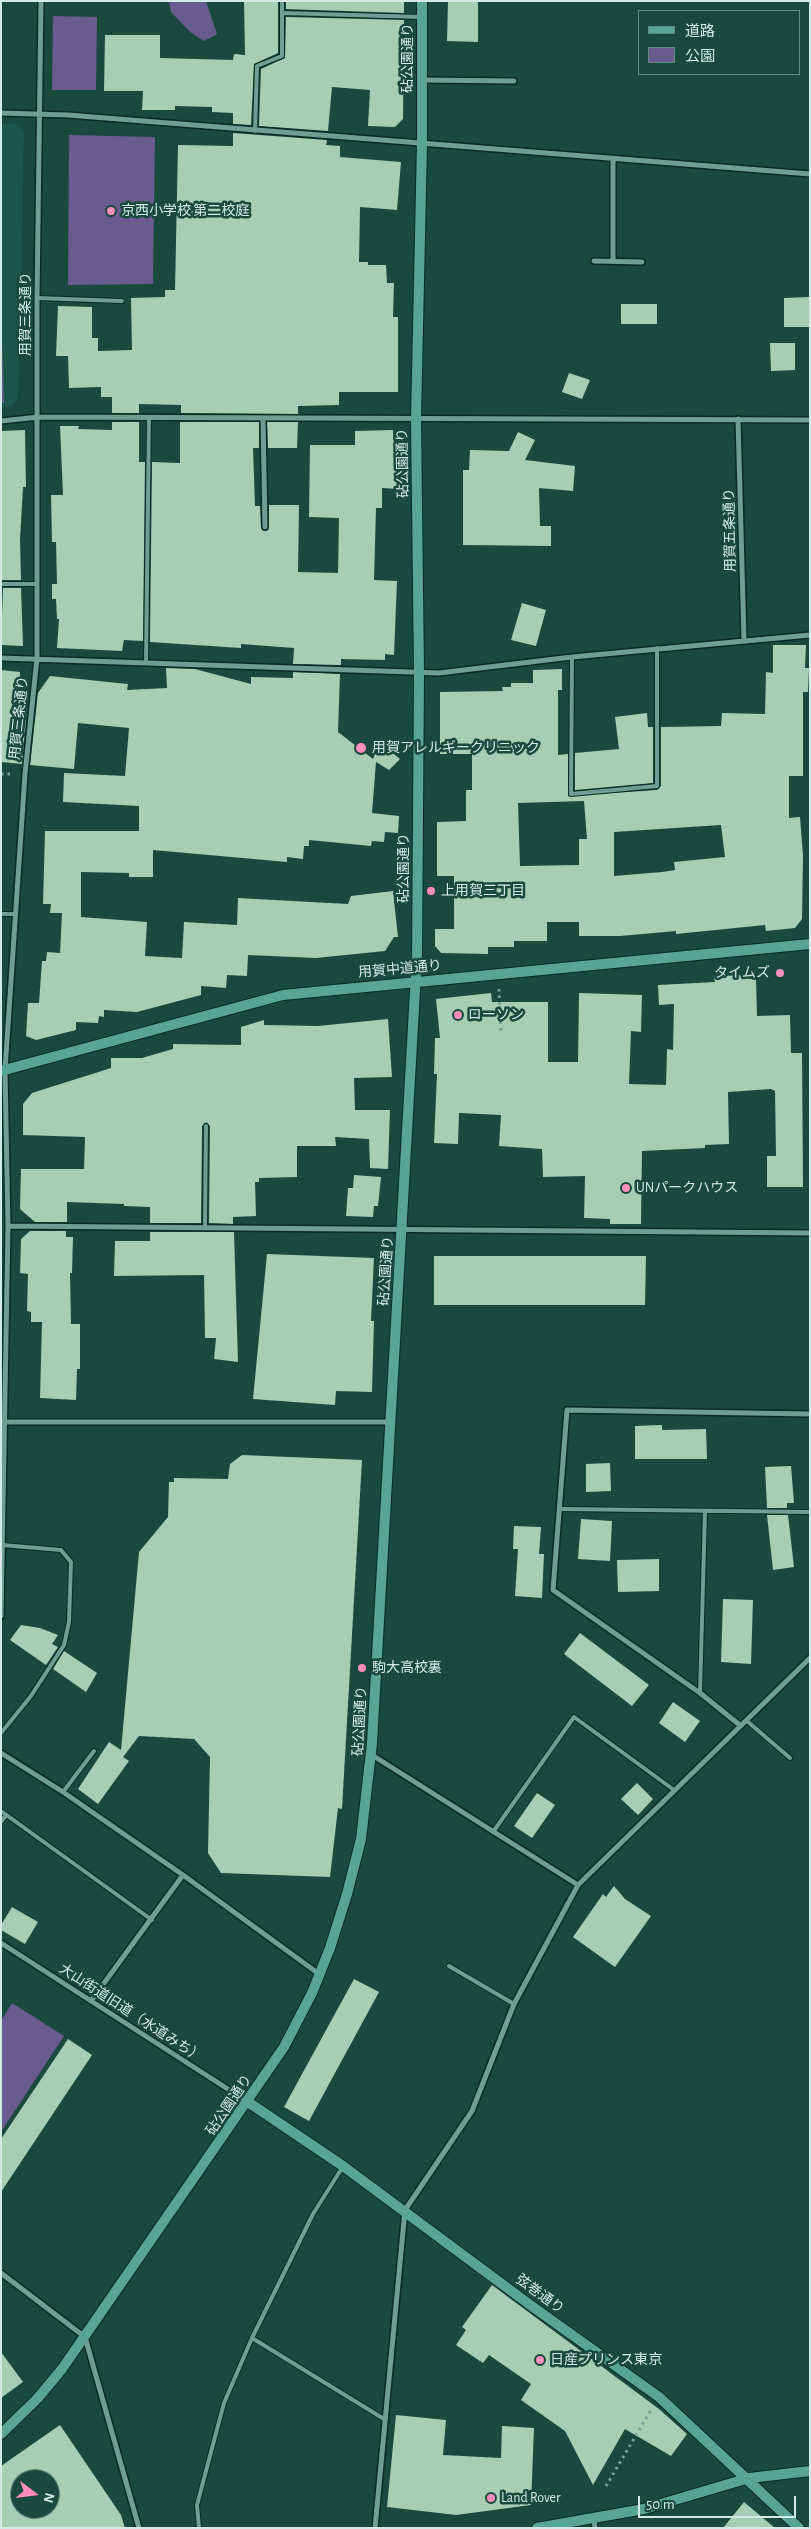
<!DOCTYPE html>
<html>
<head>
<meta charset="utf-8">
<style>
  body { margin:0 }
  #map { position:relative; width:811px; height:2529px; overflow:hidden; background:#1a493e; font-family:"Alegreya Sans","Noto Sans JP",sans-serif }
  canvas { display:block }
  .frame { position:absolute; inset:0; border:2px solid #d3ebe4; pointer-events:none }
  .legend { position:absolute; left:638px; top:10px; width:162px; height:65px; box-sizing:border-box; background:#1a493e; border:1px solid #648a80; margin:0; padding:6px 9px; list-style:none; font-size:15px; color:#d3ebe4 }
  .legend li { display:flex; align-items:center; gap:10px; height:25px }
  .legend b { width:25px; border:1px solid #648a80 }
  .north { position:absolute; left:10px; top:2469px; width:50px; height:50px; box-sizing:border-box; background:#1a493e; border:1px solid #648a80; border-radius:50%; rotate:105deg; font-size:14px; font-weight:700; line-height:20px; text-align:center; color:#d3ebe4 }
  .north::after { content:''; display:block; margin:auto; width:18px; height:22px; background:#ff8ebb; clip-path:polygon(50% 0,100% 100%,50% 72%,0 100%) }
  .scale { position:absolute; left:638px; top:2496px; width:158px; height:22px; box-sizing:border-box; border:2px solid #d3ebe4; border-top:0; padding-left:6px; font-size:15px; line-height:18px; white-space:nowrap; color:#d3ebe4; -webkit-text-stroke:4px #1a493e; paint-order:stroke }
</style>
</head>
<body>
<div id="map">
<canvas width="811" height="2529"></canvas>
<div class="frame"></div>
<ul class="legend">
<li><b style="height:6px;background:#59a594"></b>道路</li>
<li><b style="height:14px;background:#685b8e"></b>公園</li>
</ul>
<div class="north">N</div>
<div class="scale">50 m</div>
</div>
<script>
const g = document.querySelector('canvas').getContext('2d');
g.lineJoin = 'round';
function paint(path, color) {
  g.fillStyle = color;
  g.fill(path, 'evenodd');
}
function shape(rows) {
  const path = new Path2D();
  for (const r of rows) {
    path.moveTo(r[0], r[1]);
    for (let i = 2; i < r.length; i += 2) path.lineTo(r[i], r[i + 1]);
  }
  return path;
}
function strokePath(path, color, width, dash) {
  g.strokeStyle = color;
  g.lineWidth = width;
  g.lineCap = dash ? 'butt' : 'round';
  g.setLineDash(dash || []);
  g.stroke(path);
}
function label(font, color, halo, rows, align = 'center') {
  g.font = font + ' "Alegreya Sans","Noto Sans JP",sans-serif';
  g.lineWidth = 5;
  g.setLineDash([]);
  g.textBaseline = 'middle';
  g.strokeStyle = halo;
  g.fillStyle = color;
  for (const [text, x, y, turn = 0] of rows) {
    g.save();
    g.translate(x, y);
    g.rotate((+turn || 0) * Math.PI / 180);
    g.textAlign = isNaN(turn) ? turn : align;
    if (halo) g.strokeText(text, 0, 0);
    g.fillText(text, 0, 0);
    g.restore();
  }
}
paint(shape([
  [1,124,16,124,24,131,18,398,11,407,1,408]
]), '#1c564a');
paint(shape([
  [169,1,206,1,217,34,204,41,190,32,171,12],
  [53,16,97,17,96,90,52,90],
  [69,135,155,137,153,284,68,285],
  [1,305,4,403,1,403],
  [12,2003,64,2036,1,2132,1,2021]
]), '#685b8e');
paint(shape([
  [244,1,278,1,278,53,254,64,251,125,233,124,233,113,212,112,212,107,175,106,175,110,142,110,143,91,104,91,105,35,160,35,160,58,233,60,234,54,245,55],
  [286,1,404,1,404,13,286,9],
  [448,1,478,1,478,42,447,41],
  [286,17,404,20,403,119,395,127,368,126,370,90,332,87,328,131,259,126,261,69,285,58],
  [233,133,327,140,326,145,340,146,340,157,401,162,397,210,360,207,359,262,368,262,368,265,386,265,387,283,394,283,393,317,398,317,398,392,339,392,339,405,298,406,298,414,181,413,181,405,139,404,139,413,112,413,112,397,101,397,101,387,69,388,68,356,56,356,58,306,92,307,92,338,98,338,98,351,132,350,131,298,165,297,165,290,175,290,178,145,233,146],
  [809,297,809,327,784,327,784,298],
  [621,304,657,304,657,324,621,324],
  [770,343,795,343,795,370,771,371],
  [569,373,590,380,582,399,562,392],
  [112,422,139,422,139,462,145,462,143,641,124,640,122,651,57,648,59,619,57,619,56,599,52,599,52,584,57,584,56,542,52,542,51,495,63,495,60,426,79,426,78,429,112,430],
  [180,422,259,422,259,448,253,448,255,506,260,506,261,528,265,531,269,527,269,505,299,505,298,572,338,573,339,518,309,517,310,445,355,445,355,431,393,430,394,445,397,445,398,489,382,488,382,508,376,508,374,580,397,581,394,655,385,654,385,660,341,659,341,665,293,664,294,648,241,644,241,648,150,642,152,462,180,463],
  [267,422,298,422,297,448,268,448],
  [25,430,26,487,23,487,20,540,21,580,2,580,1,431],
  [518,432,535,440,525,460,575,466,573,491,539,488,540,526,551,526,551,546,463,545,463,470,469,470,470,450,509,451],
  [3,588,21,588,23,646,1,645],
  [522,603,546,610,536,646,511,640],
  [773,645,806,645,805,668,809,668,808,692,803,692,803,776,789,776,789,818,800,817,803,856,802,919,795,928,766,931,765,925,676,934,676,931,620,936,579,936,579,922,547,922,547,941,514,941,514,947,488,947,488,954,441,953,435,946,435,929,454,929,454,876,437,876,437,822,466,821,466,790,472,790,472,754,440,754,440,692,503,691,502,687,511,687,511,683,533,683,533,670,562,669,562,690,558,690,558,755,568,754,568,796,657,790,661,786,661,727,721,726,722,713,765,714,766,672,773,673],
  [584,801,587,839,579,839,579,865,520,866,518,803],
  [721,825,725,857,674,862,675,870,662,872,614,876,614,832],
  [166,668,195,669,251,684,251,677,293,678,293,672,340,674,338,732,373,759,380,742,400,759,389,770,376,762,372,813,399,816,398,833,385,832,384,842,372,841,371,846,309,840,309,846,304,846,303,859,287,857,287,862,153,850,153,877,129,877,129,873,81,872,81,917,147,922,145,956,182,958,184,922,237,925,238,898,348,904,351,896,393,891,398,937,394,937,385,951,316,958,248,955,247,976,227,975,226,988,201,986,201,995,137,1012,104,1010,104,1017,99,1016,98,1023,76,1022,76,1030,36,1040,26,1036,28,1003,39,1003,42,961,46,961,47,952,60,953,62,913,50,913,51,904,43,904,45,831,139,831,139,806,63,802,64,773,125,776,129,728,78,723,74,769,30,765,38,693,50,676,128,684,127,690,167,688],
  [1,670,20,672,19,720,27,708,22,764,1,762],
  [647,713,648,727,653,727,653,783,575,790,575,753,619,749,615,717],
  [749,975,749,979,756,979,757,1016,790,1015,791,1053,802,1053,803,1187,767,1187,767,1156,776,1156,775,1091,771,1089,728,1092,729,1144,705,1145,705,1148,642,1151,641,1224,610,1224,610,1219,584,1218,585,1176,543,1177,542,1149,499,1146,501,1115,459,1113,458,1144,434,1143,437,1074,434,1074,435,1038,440,1038,436,999,491,993,492,1002,548,1002,548,1062,578,1062,579,993,642,995,641,1032,631,1031,629,1084,666,1085,667,1049,673,1050,674,1004,659,1005,658,985,715,982,714,976],
  [388,1019,392,1077,354,1078,355,1110,390,1110,388,1169,370,1168,369,1139,335,1137,336,1146,297,1146,297,1177,259,1178,259,1182,255,1182,256,1216,233,1217,233,1224,209,1223,210,1126,206,1122,202,1126,201,1223,150,1223,150,1207,124,1206,124,1204,67,1202,67,1222,35,1222,20,1209,21,1169,84,1169,85,1137,23,1135,23,1104,32,1093,111,1068,111,1058,142,1058,173,1049,173,1044,241,1045,241,1027,264,1020,264,1025,318,1026],
  [354,1175,381,1177,378,1206,374,1206,373,1217,346,1216,348,1188,353,1188],
  [30,1231,66,1231,66,1237,73,1237,72,1273,70,1273,71,1324,80,1324,80,1369,77,1369,76,1400,40,1398,42,1322,31,1322,31,1312,27,1311,28,1274,20,1273,21,1239],
  [150,1232,234,1232,238,1362,214,1359,216,1338,205,1338,204,1275,114,1276,115,1241,150,1241],
  [267,1254,374,1258,371,1321,374,1321,372,1392,336,1391,335,1405,253,1399],
  [434,1256,646,1256,645,1305,434,1305],
  [662,1425,662,1430,706,1429,707,1459,635,1459,635,1426],
  [242,1455,362,1460,342,1809,338,1808,330,1877,221,1873,208,1853,210,1757,194,1739,139,1736,123,1757,129,1761,98,1804,78,1789,109,1742,121,1750,139,1552,168,1517,169,1482,174,1482,174,1478,228,1479,230,1464],
  [610,1463,611,1491,586,1492,586,1464],
  [791,1466,794,1503,787,1503,787,1508,767,1508,765,1467],
  [767,1515,788,1515,794,1567,773,1570],
  [581,1519,612,1521,610,1561,578,1559],
  [514,1526,541,1527,539,1554,544,1554,542,1598,515,1596,518,1549,513,1549],
  [659,1559,659,1591,618,1592,617,1560],
  [723,1599,753,1600,751,1664,721,1662],
  [21,1625,40,1628,58,1635,52,1644,58,1647,46,1665,10,1640],
  [580,1633,649,1685,632,1706,564,1654],
  [64,1651,97,1673,86,1692,53,1669],
  [673,1702,700,1721,685,1742,659,1723],
  [637,1783,653,1799,638,1815,621,1799],
  [537,1793,555,1805,532,1838,514,1826],
  [614,1886,625,1899,651,1916,615,1967,573,1937,603,1894,606,1897],
  [12,1907,38,1922,25,1944,1,1930,1,1925],
  [354,1979,379,1992,309,2121,284,2107],
  [68,2039,92,2055,1,2192,1,2139],
  [492,2285,659,2409,687,2434,671,2456,625,2429,593,2485,565,2431,521,2400,531,2384,489,2355,483,2363,456,2345,466,2330,462,2327],
  [1,2352,23,2382,1,2398],
  [396,2415,446,2420,443,2455,501,2458,502,2426,534,2428,531,2505,456,2515,387,2507],
  [60,2425,121,2515,125,2528,1,2528,1,2466],
  [20,2479,50,2479,50,2509,20,2509],
  [744,2502,775,2528,723,2528]
]), '#a7cdb4');
const lane = shape([
  [282,13,422,17],
  [255,131,257,66,282,56,282,1],
  [37,298,122,301],
  [1,584,36,584],
  [572,657,571,794,657,786,657,648],
  [146,663,149,418],
  [1,914,15,914],
  [205,1227,206,1126],
  [561,1509,810,1512],
  [700,1693,705,1511],
  [747,1721,790,1758],
  [1,1733,31,1696,64,1645,69,1622,71,1562,61,1550,2,1545],
  [63,1792,94,1751],
  [1,1811,152,1920],
  [1,1822,6,1815],
  [493,1832,574,1717,674,1790],
  [449,1966,514,2004],
  [252,2338,384,2419],
  [199,2528,197,2505,224,2403,252,2338,313,2214,342,2168]
]);
const street = shape([
  [422,80,514,81],
  [1,113,68,115,810,174],
  [594,261,642,262],
  [613,261,613,158],
  [263,418,265,527],
  [738,419,744,640],
  [1,421,39,417,810,420],
  [1,658,439,673,572,657,810,635],
  [8,1226,810,1233],
  [3,1422,390,1422],
  [1,1616,8,1226,5,1070,25,774,37,658,37,298,41,1],
  [741,1726,700,1693,553,1590,567,1410,810,1414],
  [1,1753,63,1792,183,1875,319,1974],
  [372,1755,578,1885],
  [1,1943,248,2102],
  [91,2001,183,1875],
  [1,2273,85,2337,139,2528],
  [594,2520,595,2528],
  [375,2528,405,2210,472,2111,514,2004,578,1885,810,1658]
]);
const secondary = shape([
  [1,1071,283,995,810,944],
  [248,2102,343,2166,533,2307,659,2397,799,2528],
  [1,2434,37,2399,62,2369,284,2047,312,1993,330,1948,347,1894,361,1839,372,1743,417,956,419,673,416,419,422,143,422,1],
  [537,2528,644,2509,749,2478,810,2471]
]);
strokePath(lane, '#092d25', 6);
strokePath(street, '#092d25', 8);
strokePath(secondary, '#092d25', 12);
strokePath(shape([
  [1,774,14,774],
  [499,989,501,1034],
  [606,2486,651,2410]
]), '#7a9d95', 3, [2.5, 4]);
strokePath(lane, '#6f9e92', 4);
strokePath(street, '#6f9e92', 5);
strokePath(secondary, '#59a594', 10);
for (const [x, y, r, color] of [
  [111,211,5,"#ff8ebb"],
  [361,748,6,"#ff8ebb"],
  [431,891,5,"#ff8ebb"],
  [780,973,5,"#ff8ebb"],
  [458,1015,5,"#ff8ebb"],
  [626,1188,5,"#ff8ebb"],
  [362,1668,5,"#ff8ebb"],
  [540,2360,5,"#ff8ebb"],
  [491,2498,5,"#ff8ebb"]
]) {
  const dot = new Path2D();
  dot.arc(x, y, r, 0, 2 * Math.PI);
  g.fillStyle = color;
  g.fill(dot);
  strokePath(dot, '#1a493e', 2);
}
label('14px', '#d3ebe4', '#1a493e', [
  ["砧公園通り",408,58,-90],
  ["用賀三条通り",26,314,-90],
  ["砧公園通り",403,463,-91],
  ["用賀五条通り",730,530,-91],
  ["用賀三条通り",19,718,-84],
  ["砧公園通り",404,868,-90],
  ["用賀中道通り",400,969,-5],
  ["砧公園通り",386,1271,-86],
  ["砧公園通り",360,1721,-87],
  ["大山街道旧道（水道みち）",131,2013,33],
  ["砧公園通り",229,2105,-56],
  ["弦巻通り",540,2294,36]
]);
label('14px', '#d3ebe4', '#1a493e', [
  ["京西小学校 第二校庭",121,211],
  ["用賀アレルギークリニック",372,748],
  ["上用賀三丁目",441,891],
  ["タイムズ",770,973,"right"],
  ["ローソン",468,1015],
  ["UNパークハウス",636,1188],
  ["駒大高校裏",372,1668],
  ["日産プリンス東京",550,2360],
  ["Land Rover",501,2498]
], 'left');
</script>
</body>
</html>
